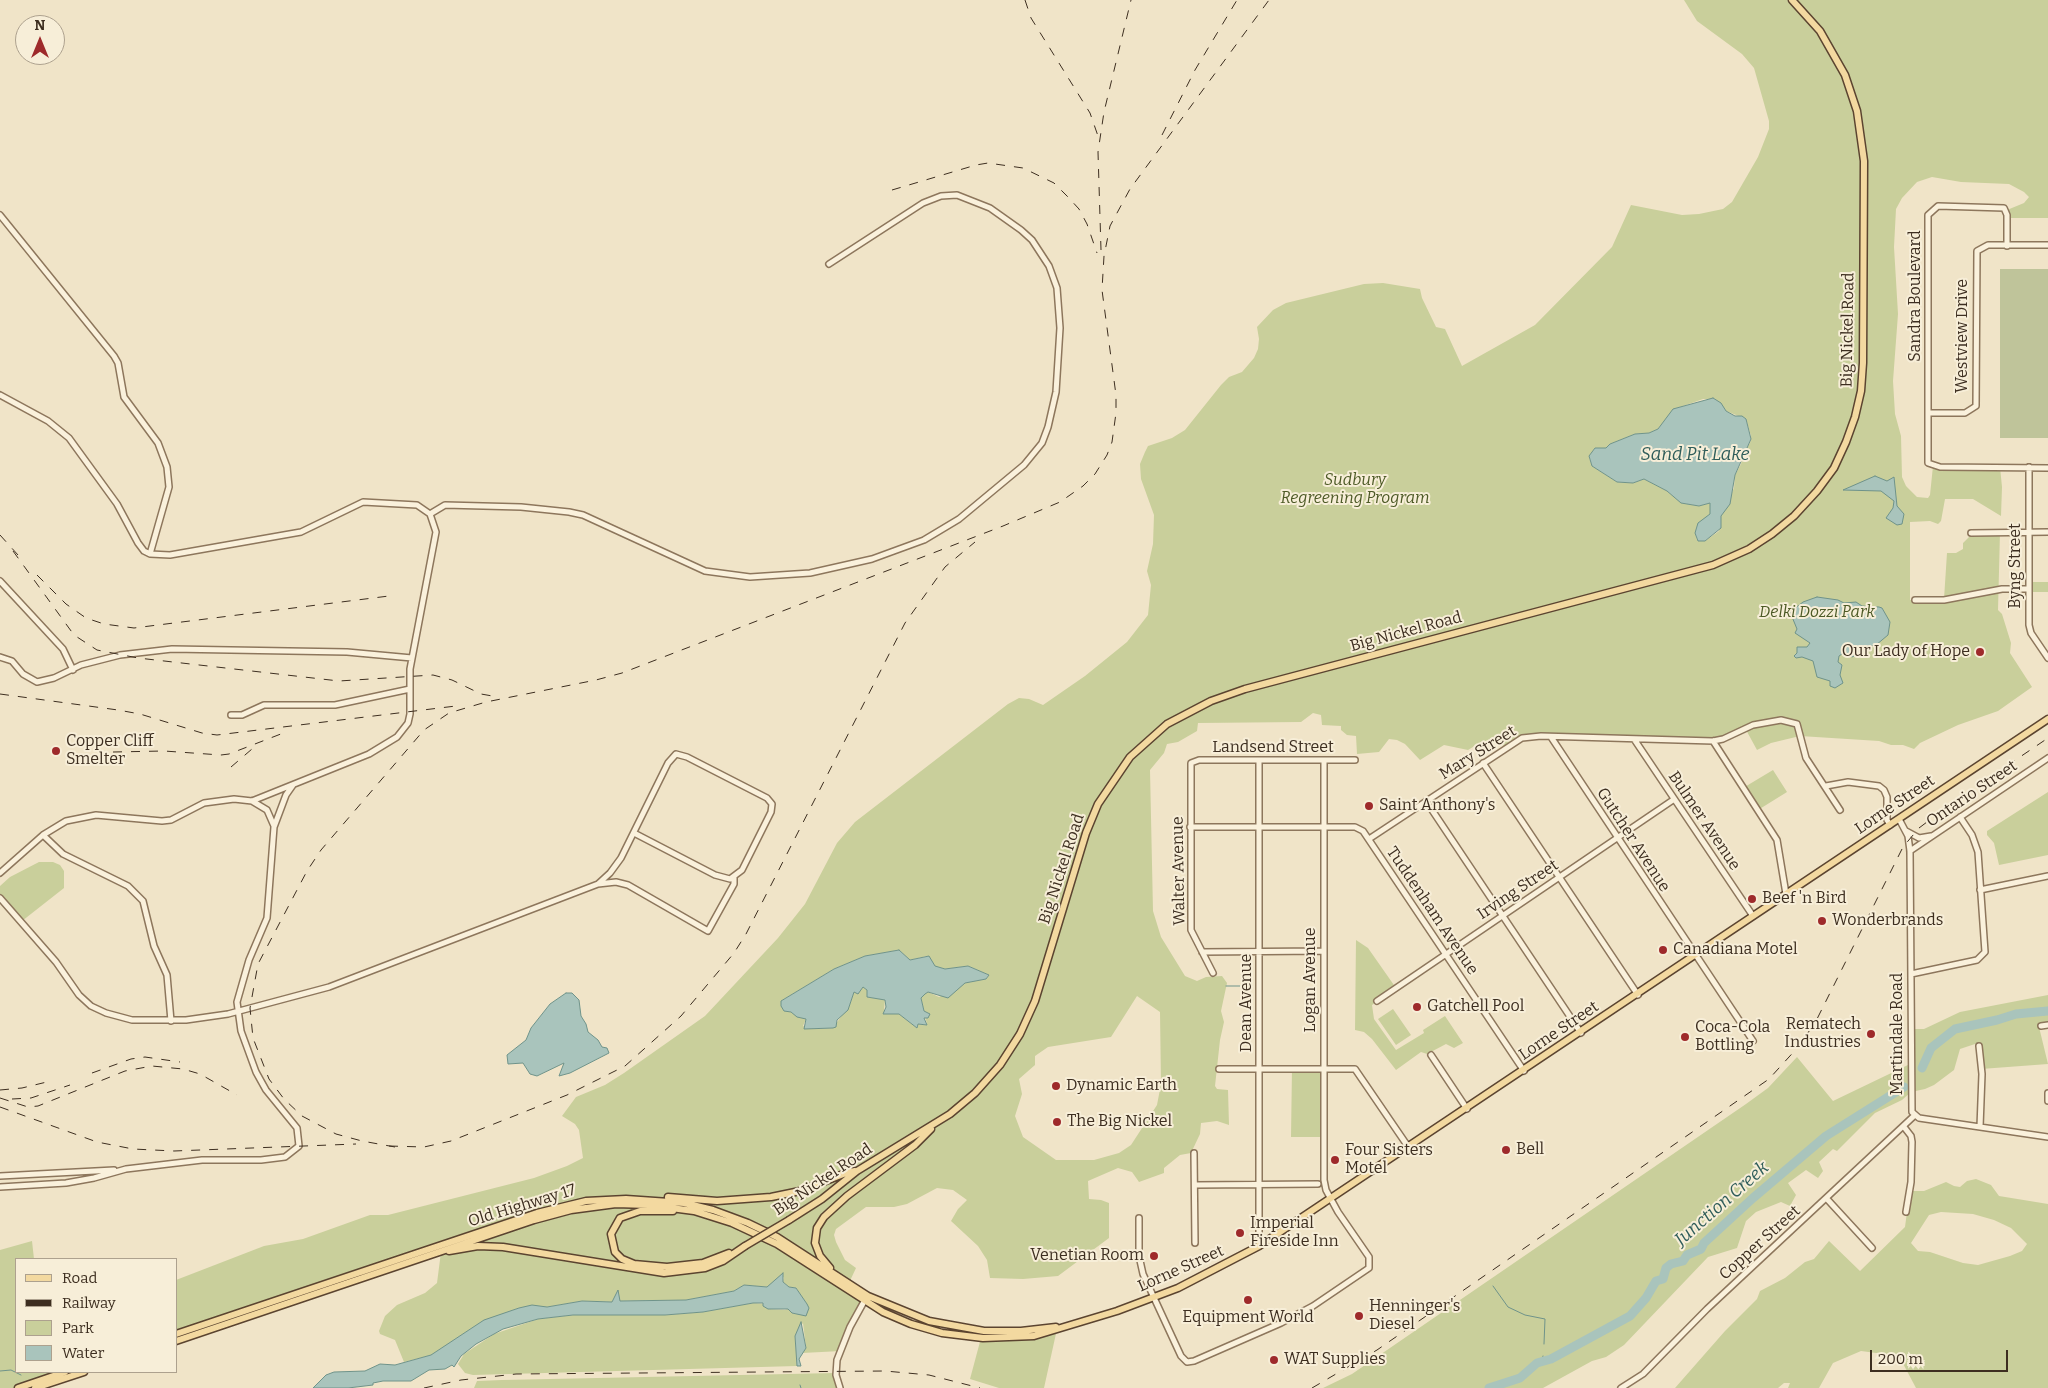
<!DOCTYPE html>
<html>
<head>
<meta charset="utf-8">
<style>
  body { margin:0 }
  #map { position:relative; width:2048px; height:1388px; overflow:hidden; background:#f0e4c8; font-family:Bitter,serif }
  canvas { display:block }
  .legend { position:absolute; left:15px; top:1258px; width:162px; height:115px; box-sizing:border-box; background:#f7eed8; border:1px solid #ada18e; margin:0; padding:6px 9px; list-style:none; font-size:15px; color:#3d2e20 }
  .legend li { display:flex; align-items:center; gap:10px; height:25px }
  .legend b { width:25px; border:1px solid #ada18e }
  .north { position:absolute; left:15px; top:15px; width:50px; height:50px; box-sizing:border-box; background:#f7eed8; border:1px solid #ada18e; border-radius:50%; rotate:0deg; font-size:14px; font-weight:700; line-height:20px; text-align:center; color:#3d2e20 }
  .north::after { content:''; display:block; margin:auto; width:18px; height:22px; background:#9e2a2b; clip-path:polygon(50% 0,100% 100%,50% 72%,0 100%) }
  .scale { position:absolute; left:1870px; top:1350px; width:138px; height:22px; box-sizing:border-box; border:2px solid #3d2e20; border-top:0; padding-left:6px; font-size:15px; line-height:18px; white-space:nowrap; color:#3d2e20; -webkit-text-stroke:4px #f7eed8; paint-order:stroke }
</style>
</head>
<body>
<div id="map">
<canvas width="2048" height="1388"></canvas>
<ul class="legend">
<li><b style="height:6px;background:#f3d9a0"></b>Road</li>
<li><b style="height:6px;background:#3d2e20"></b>Railway</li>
<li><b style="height:14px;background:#c9cf9b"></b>Park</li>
<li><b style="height:14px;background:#a9c4bc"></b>Water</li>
</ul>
<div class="north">N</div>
<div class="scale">200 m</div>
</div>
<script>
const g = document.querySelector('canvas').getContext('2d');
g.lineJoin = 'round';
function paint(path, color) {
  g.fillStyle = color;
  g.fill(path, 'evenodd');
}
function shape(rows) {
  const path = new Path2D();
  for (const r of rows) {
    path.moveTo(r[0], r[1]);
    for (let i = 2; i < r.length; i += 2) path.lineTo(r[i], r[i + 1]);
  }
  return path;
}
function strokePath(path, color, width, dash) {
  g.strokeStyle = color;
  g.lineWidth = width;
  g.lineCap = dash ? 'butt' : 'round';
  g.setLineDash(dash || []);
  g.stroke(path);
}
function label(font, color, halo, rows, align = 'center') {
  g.font = font + ' Bitter,serif';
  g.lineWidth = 4;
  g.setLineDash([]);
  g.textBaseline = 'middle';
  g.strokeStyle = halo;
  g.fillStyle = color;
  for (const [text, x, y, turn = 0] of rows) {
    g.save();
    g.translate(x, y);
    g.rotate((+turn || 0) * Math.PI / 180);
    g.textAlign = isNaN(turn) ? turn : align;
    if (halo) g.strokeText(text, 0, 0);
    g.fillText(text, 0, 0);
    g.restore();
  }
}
paint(shape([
  [1684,0,2048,0,2048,218,2008,218,2007,210,2024,203,2029,197,2024,192,2009,184,1961,182,1932,177,1917,182,1902,198,1896,209,1894,247,1898,314,1893,381,1895,414,1901,436,1902,477,1906,486,1917,497,1928,498,1930,495,1933,466,2000,467,2002,487,2001,516,1973,499,1945,499,1941,521,1938,524,1930,521,1910,522,1910,600,1944,599,1947,553,1956,553,1963,549,1963,543,1972,534,2000,532,1998,610,2002,614,2011,643,2010,653,2032,687,1998,711,1958,725,1920,743,1914,749,1903,745,1891,745,1879,741,1800,736,1771,743,1757,750,1745,728,1723,739,1526,736,1506,748,1498,742,1490,740,1481,742,1468,750,1444,745,1420,760,1405,744,1397,740,1389,739,1379,752,1357,754,1356,736,1347,735,1341,730,1341,726,1322,725,1321,715,1313,713,1301,722,1198,723,1197,731,1178,742,1167,744,1164,753,1150,770,1153,911,1161,937,1185,976,1197,981,1206,977,1222,976,1227,983,1221,1011,1224,1022,1220,1040,1215,1086,1217,1089,1228,1090,1229,1125,1217,1121,1201,1123,1200,1134,1191,1153,1180,1155,1164,1168,1164,1173,1139,1182,1132,1172,1118,1168,1088,1181,1089,1199,1101,1200,1109,1203,1109,1238,1058,1276,1023,1279,990,1278,987,1260,978,1246,951,1221,958,1209,967,1200,953,1190,937,1188,907,1204,894,1207,866,1207,836,1229,834,1235,836,1242,845,1260,856,1268,849,1283,777,1237,700,1206,586,1201,176,1334,176,1280,264,1246,303,1239,370,1215,388,1215,534,1178,567,1166,583,1158,579,1130,575,1124,562,1116,576,1097,605,1085,624,1073,705,1016,778,938,805,904,837,843,855,822,1008,704,1019,698,1029,699,1043,705,1085,676,1127,642,1148,615,1151,585,1147,571,1153,544,1154,515,1141,479,1140,464,1145,452,1148,446,1172,438,1185,430,1221,385,1229,377,1242,372,1254,358,1258,349,1259,339,1257,327,1273,310,1286,303,1364,284,1383,283,1420,289,1422,298,1436,327,1445,329,1462,366,1535,325,1612,247,1631,205,1682,215,1699,214,1723,209,1732,202,1758,157,1769,129,1769,121,1754,68,1742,54,1697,21],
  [1703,399,1710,399,1726,411,1746,419,1751,436,1750,443,1744,451,1741,464,1735,475,1734,488,1721,516,1719,531,1705,541,1697,540,1696,528,1710,514,1710,503,1699,506,1682,503,1667,491,1644,479,1633,483,1617,482,1592,466,1589,457,1595,448,1606,448,1610,444,1635,434,1649,433,1658,429,1675,409],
  [899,950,910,960,927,956,935,967,945,969,968,966,989,975,986,979,967,982,939,997,928,992,925,993,921,998,927,1025,918,1024,917,1028,899,1014,884,1010,885,1000,867,997,867,990,863,987,858,992,854,992,849,1005,833,1028,814,1029,803,1026,806,1019,784,1009,781,1001,834,969,865,956],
  [1137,996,1160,1012,1161,1084,1157,1105,1131,1145,1119,1153,1094,1160,1056,1160,1023,1137,1015,1116,1022,1094,1019,1079,1035,1065,1035,1056,1048,1047,1111,1037],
  [2029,582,2048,582,2048,592,2029,592],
  [1773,770,1787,792,1758,810,1743,788],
  [2048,792,2048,855,1999,865,1994,843,1987,835,1987,831],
  [39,862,53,862,60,865,64,871,64,888,22,921,0,897,0,886,10,877],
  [1356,940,1368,948,1396,988,1372,1005,1374,1019,1396,1050,1424,1033,1423,1030,1445,1016,1463,1043,1454,1048,1446,1044,1427,1054,1421,1052,1396,1070,1372,1039,1364,1032,1355,1030],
  [2048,995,2048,1025,2039,1027,2048,1064,1981,1069,1978,1043,1960,1049,1954,1070,1934,1085,1925,1089,1911,1092,1902,1100,1875,1113,1837,1151,1833,1149,1819,1162,1823,1171,1818,1178,1806,1170,1788,1183,1796,1195,1790,1206,1781,1202,1756,1212,1746,1221,1737,1248,1708,1257,1624,1345,1606,1357,1592,1361,1543,1388,1323,1388,1352,1374,1746,1104,1768,1088,1797,1057,1833,1101,1910,1064,1911,1029,1924,1029,1960,1012],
  [1393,1009,1411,1035,1396,1045,1378,1019],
  [1323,1067,1324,1137,1291,1137,1292,1068],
  [1976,1179,1991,1185,1999,1196,2048,1204,2048,1388,1916,1388,1899,1356,1861,1351,1833,1363,1819,1388,1788,1388,1790,1383,1784,1383,1778,1388,1675,1388,1725,1331,1757,1299,1760,1291,1785,1278,1805,1262,1814,1259,1829,1241,1860,1271,1905,1227,1911,1182,1913,1191,1924,1191,1946,1182,1954,1186,1960,1187,1967,1181],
  [1941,1212,1973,1214,1994,1220,2011,1228,2027,1244,2022,1251,2010,1256,1978,1265,1963,1263,1930,1252,1918,1251,1911,1243,1929,1215],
  [615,1205,694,1211,754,1233,864,1302,841,1351,802,1353,806,1348,803,1323,795,1336,797,1366,473,1375,465,1373,458,1364,464,1354,494,1334,538,1319,573,1315,665,1315,703,1312,753,1303,764,1304,768,1309,785,1310,788,1309,794,1314,800,1314,809,1308,796,1288,789,1287,783,1282,784,1277,767,1287,744,1285,734,1291,686,1300,619,1301,618,1292,612,1302,582,1301,547,1307,519,1308,480,1323,432,1355,404,1362,395,1340,380,1334,379,1331,385,1316,397,1305,425,1293,437,1283,441,1252,553,1215],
  [32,1241,34,1259,16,1259,16,1372,64,1372,16,1388,0,1388,0,1250],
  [1057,1329,1044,1388,999,1388,970,1379,981,1338,1007,1338],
  [836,1373,841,1388,474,1388,477,1381,502,1380]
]), '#c9cf9b');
paint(shape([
  [2000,269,2048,269,2048,438,2000,438]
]), '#bfc49a');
const water = shape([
  [1713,398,1721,403,1726,411,1735,416,1742,416,1746,419,1751,439,1735,475,1730,504,1721,516,1721,528,1705,541,1698,541,1695,533,1698,523,1710,514,1710,503,1699,506,1681,503,1667,491,1644,479,1633,483,1617,482,1592,466,1589,456,1595,448,1606,448,1610,444,1635,434,1649,433,1658,429,1673,409,1713,398],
  [1875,476,1887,481,1894,477,1897,506,1904,514,1902,524,1897,525,1886,518,1893,508,1894,501,1881,491,1843,490,1875,476],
  [1817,597,1838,600,1844,603,1856,602,1862,606,1879,607,1882,608,1890,622,1888,635,1876,645,1868,646,1865,651,1852,657,1845,652,1839,656,1838,662,1842,665,1840,675,1843,683,1835,688,1830,686,1830,681,1817,677,1813,661,1802,657,1796,658,1794,656,1797,653,1797,647,1807,647,1810,643,1795,633,1797,629,1790,612,1803,602,1817,597],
  [899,950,910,960,929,956,935,966,945,969,968,966,989,975,986,979,965,983,948,998,928,992,925,994,921,998,924,1011,930,1014,928,1018,924,1018,927,1025,918,1024,917,1028,899,1014,883,1014,886,1007,885,1000,867,997,867,990,863,987,858,994,854,992,848,1010,837,1020,836,1027,833,1028,804,1029,806,1019,797,1017,791,1012,784,1011,781,1006,781,1001,834,969,865,956,899,950],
  [566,993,572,993,579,1000,581,1016,586,1024,588,1032,598,1040,602,1047,607,1048,609,1053,570,1073,559,1076,564,1063,537,1076,530,1074,523,1063,508,1064,507,1055,526,1040,531,1028,550,1004,566,993],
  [783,1273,783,1282,789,1287,796,1288,807,1304,809,1308,806,1316,792,1313,788,1309,768,1309,763,1306,763,1303,753,1303,703,1312,665,1315,573,1315,538,1319,503,1329,476,1344,461,1356,454,1367,452,1365,445,1369,429,1370,411,1381,383,1381,373,1383,373,1385,348,1388,313,1388,326,1375,334,1372,365,1371,380,1364,395,1365,431,1355,484,1320,519,1308,532,1305,547,1307,582,1301,612,1302,618,1290,620,1301,686,1300,734,1291,744,1285,767,1287,783,1273],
  [801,1322,806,1348,799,1359,801,1366,797,1366,795,1336,801,1322]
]);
paint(water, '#a9c4bc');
strokePath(water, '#6f938a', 1);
strokePath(shape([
  [1226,986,1252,986],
  [1493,1286,1508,1307,1525,1315,1545,1319,1544,1344],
  [1542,1361,1543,1356],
  [0,1371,11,1370,21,1375],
  [800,1385,801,1388]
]), '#6f938a', 1);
strokePath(shape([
  [1922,1068,1931,1048,1955,1029,1997,1020,2016,1014,2048,1011],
  [1489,1388,1520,1378,1537,1363,1551,1359,1630,1316,1646,1298,1656,1281,1663,1279,1666,1268,1671,1264,1683,1261,1687,1255,1701,1249,1704,1243,1753,1198,1826,1136,1904,1087]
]), '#a9c4bc', 9);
const minor = shape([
  [0,215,114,356,118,363,124,397,158,443,167,467,169,487,150,554],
  [2007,246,2007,215,2004,208,1938,206,1928,215,1928,463,1940,467,2048,468],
  [0,395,48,421,69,438,117,504,138,543,144,551,150,554,170,555,301,532,363,502,417,505,430,514,436,532,410,669,410,714,408,723,397,737,369,754,252,801,234,799,204,803,171,820,162,821,96,815,66,821,43,835,0,873],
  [1928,413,1965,413,1976,406,1977,251,1988,245,2048,245],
  [2029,467,2029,625,2031,633,2048,658],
  [430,514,445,505,521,507,569,512,583,515,705,571,750,577,810,573,872,559,924,540,959,519,1024,465,1042,443,1048,427,1056,392,1060,328,1057,288,1049,266,1032,240,1021,230,990,208,957,195,941,196,923,203,829,264],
  [1971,533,2048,532],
  [0,581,63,649,73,670],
  [1915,600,1944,600,2002,589,2029,589],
  [0,657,12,661,23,674,37,682,54,678,81,665,120,655,172,649,347,652,412,658],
  [231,715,242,715,264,705,335,705,410,689],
  [1551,737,1753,1041],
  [1634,739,1753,916],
  [1713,741,1777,840,1786,894],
  [1259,760,1259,1246],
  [1483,763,1638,995],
  [1826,786,1848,782,1879,786,1884,790,1887,797,1887,820,1890,825],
  [252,801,267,810,274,826],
  [1426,801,1581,1033],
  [1899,819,1908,836,1910,851,1912,1112,1919,1118,2048,1137],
  [1190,827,1355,827,1363,831,1524,1071],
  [1906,831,1919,838,1931,836],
  [43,835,63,854,128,886,143,901,154,946,167,975,171,1021],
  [1369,839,1522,738,1541,736,1713,741,1723,739,1753,725,1781,720,1797,724,1806,758,1840,810],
  [1910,851,2048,758],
  [598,884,616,882,628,885,708,931,734,884,734,877],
  [1980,890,2048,876],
  [0,898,56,962,79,995,91,1006,106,1013,132,1020,186,1020,228,1014,329,987,598,884,610,873,621,858,668,763,676,754,687,757,767,798,772,804,771,812,742,870,730,879,715,875,634,833],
  [1202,952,1324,951],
  [1213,973,1191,930,1191,763,1199,760,1355,760],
  [1911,974,1977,960,1985,952,1978,852,1972,835,1960,817],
  [1377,1001,1673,800],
  [2041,1026,2048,1025],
  [1979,1046,1982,1074,1980,1127],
  [1431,1055,1467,1109],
  [1219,1069,1355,1069,1409,1148],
  [2048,1093,2048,1101],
  [1904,1127,1911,1136,1912,1142,1911,1182,1906,1212],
  [1194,1153,1195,1243],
  [0,1176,114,1170],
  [1195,1185,1318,1184],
  [0,1187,66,1183,94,1178,126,1169,202,1160,261,1160,285,1157,299,1146,297,1128,266,1090,256,1072,241,1031,237,1002,249,960,267,918,274,827,286,795,293,785],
  [1827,1199,1872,1248],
  [1139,1218,1139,1256,1143,1274,1181,1356,1187,1362,1194,1361,1281,1323,1313,1306,1369,1268,1369,1257,1338,1212,1326,1190,1324,1180,1324,760],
  [840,1388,836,1375,837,1360,850,1327,866,1298],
  [1621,1388,1643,1374,1707,1309,1915,1115]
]);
const major = shape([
  [668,1197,717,1201,771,1197,800,1191,846,1173,855,1171],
  [673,1211,640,1211,620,1218,611,1234,615,1252,622,1259,634,1264,667,1267,703,1263,729,1253],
  [789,1220,822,1199,857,1171,950,1114,975,1093,1000,1065,1020,1034,1035,1001,1086,833,1098,804,1130,757,1167,724,1211,701,1245,689,1713,565,1749,549,1772,534,1794,516,1817,491,1834,468,1846,442,1855,417,1861,391,1863,363,1864,161,1857,111,1845,75,1820,31,1792,0],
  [449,1251,478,1246,503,1247,664,1273,705,1268,723,1261,745,1246],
  [830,1268,820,1256,815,1243,817,1228,824,1217,847,1196,915,1145,931,1129],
  [176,1334,537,1213,586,1201,626,1199,684,1203,713,1210,748,1223,777,1237,868,1296,929,1321,984,1331,1021,1331,1056,1327],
  [176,1341,534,1220,571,1210,616,1204,648,1205,694,1211,732,1223,777,1244,883,1312,911,1324,942,1333,983,1338,1034,1336,1117,1311,1178,1288,1259,1246,2048,719],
  [18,1388,65,1372],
  [35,1388,84,1372]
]);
strokePath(minor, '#8d765c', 8);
strokePath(major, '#5b4430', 9);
strokePath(minor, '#faf1dc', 5);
strokePath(major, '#f3d9a0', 6);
strokePath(shape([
  [1025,0,1031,18,1090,113,1098,136],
  [1162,135,1195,70,1237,0],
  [892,190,976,165,988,163,1023,168,1054,183,1068,197,1079,209,1087,224,1097,253],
  [1101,250,1098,152,1104,112,1131,0],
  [0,535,18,555],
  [13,551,74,635,97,650,138,658,339,681,433,675,452,680,481,694,498,697],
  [37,575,66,604,86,618,104,624,134,628,389,596],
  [0,694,118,710,140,714,202,733,217,735,456,706],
  [113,752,164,751,221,755,229,754,286,732],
  [231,767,252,749],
  [92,1073,131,1059,145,1057,180,1062],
  [0,1090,22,1088,51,1081],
  [0,1098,28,1107,38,1106,125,1071,152,1066,183,1069,200,1074,237,1095],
  [12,1099,31,1098,70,1085],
  [0,1107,97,1142,133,1149,174,1151,356,1144],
  [389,1146,424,1147,451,1141,567,1095,625,1066,681,1016,734,953,746,934,905,623,945,567,975,542],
  [395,1147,362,1141,336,1134,302,1116,284,1099,269,1079,253,1038,250,1008,258,964,307,871,321,850,424,730,449,713,486,702,596,680,622,673,1003,526,1060,502,1083,486,1095,474,1107,455,1112,442,1116,413,1116,395,1102,290,1104,256,1110,226,1130,189,1269,0],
  [424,1388,461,1380,516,1374,885,1371,929,1375,980,1388],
  [1312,1388,1377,1350,1769,1079,1799,1046,1816,1021,1903,847,1919,828,1955,801,2048,738]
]), '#3d2e20', 1, [9, 9]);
const majorBridge = shape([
  [745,1246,789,1220]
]);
strokePath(majorBridge, '#5b4430', 9, []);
strokePath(majorBridge, '#f3d9a0', 6);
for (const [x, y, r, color] of [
  [1980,652,5,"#9e2a2b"],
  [56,751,5,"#9e2a2b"],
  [1369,806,5,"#9e2a2b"],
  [1752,899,5,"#9e2a2b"],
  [1822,921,5,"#9e2a2b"],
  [1663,950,5,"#9e2a2b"],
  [1417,1007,5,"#9e2a2b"],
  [1871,1034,5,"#9e2a2b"],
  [1685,1037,5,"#9e2a2b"],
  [1056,1086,5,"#9e2a2b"],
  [1057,1122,5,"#9e2a2b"],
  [1506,1150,5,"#9e2a2b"],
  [1335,1160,5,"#9e2a2b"],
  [1240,1233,5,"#9e2a2b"],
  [1154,1256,5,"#9e2a2b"],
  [1248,1300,5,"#9e2a2b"],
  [1359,1316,5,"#9e2a2b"],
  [1274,1360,5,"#9e2a2b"]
]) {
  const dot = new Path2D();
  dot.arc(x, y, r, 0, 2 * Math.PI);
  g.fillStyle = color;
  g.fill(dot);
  strokePath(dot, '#f7eed8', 2);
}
label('16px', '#3d2e20', '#f7eed8', [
  ["Sandra Boulevard",1916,296,-90],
  ["Big Nickel Road",1848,330,-89],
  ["Westview Drive",1963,336,-90],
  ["Byng Street",2016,566,-90],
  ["Big Nickel Road",1406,632,-15],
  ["Landsend Street",1273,748],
  ["Mary Street",1478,753,-32],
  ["Ontario Street",1972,794,-34],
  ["Lorne Street",1895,805,-34],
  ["Bulmer Avenue",1704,821,56],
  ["Gutcher Avenue",1633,840,57],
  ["Big Nickel Road",1062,869,-72],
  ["Walter Avenue",1179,871,-91],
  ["Irving Street",1518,890,-34],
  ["Tuddenham Avenue",1432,911,56],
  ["Logan Avenue",1311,980,-90],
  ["Dean Avenue",1247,1003,-90],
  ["Lorne Street",1559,1031,-34],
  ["Martindale Road",1898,1034,-90],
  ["Big Nickel Road",823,1180,-34],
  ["Old Highway 17",522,1206,-17],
  ["Copper Street",1760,1243,-42],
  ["Lorne Street",1181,1269,-24]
]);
label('italic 16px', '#4d5a26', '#f7eed8', [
  ["Sudbury",1355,481],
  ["Regreening Program",1355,499],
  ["Delki Dozzi Park",1817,613]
]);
label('16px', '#3d2e20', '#f7eed8', [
  ["Our Lady of Hope",1970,652,"right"],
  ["Copper Cliff",66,742],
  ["Smelter",66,760],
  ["Saint Anthony's",1379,806],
  ["Beef 'n Bird",1762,899],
  ["Wonderbrands",1832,921],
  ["Canadiana Motel",1673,950],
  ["Gatchell Pool",1427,1007],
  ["Rematech",1861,1025,"right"],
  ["Industries",1861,1043,"right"],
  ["Coca-Cola",1695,1028],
  ["Bottling",1695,1046],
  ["Dynamic Earth",1066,1086],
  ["The Big Nickel",1067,1122],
  ["Bell",1516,1150],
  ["Four Sisters",1345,1151],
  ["Motel",1345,1169],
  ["Imperial",1250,1224],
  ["Fireside Inn",1250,1242],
  ["Venetian Room",1144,1256,"right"],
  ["Henninger's",1369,1307],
  ["Diesel",1369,1325],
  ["Equipment World",1248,1318,"center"],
  ["WAT Supplies",1284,1360]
], 'left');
label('italic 18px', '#2f5d5a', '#f7eed8', [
  ["Sand Pit Lake",1695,455],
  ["Junction Creek",1722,1204,-41]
]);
</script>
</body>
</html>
